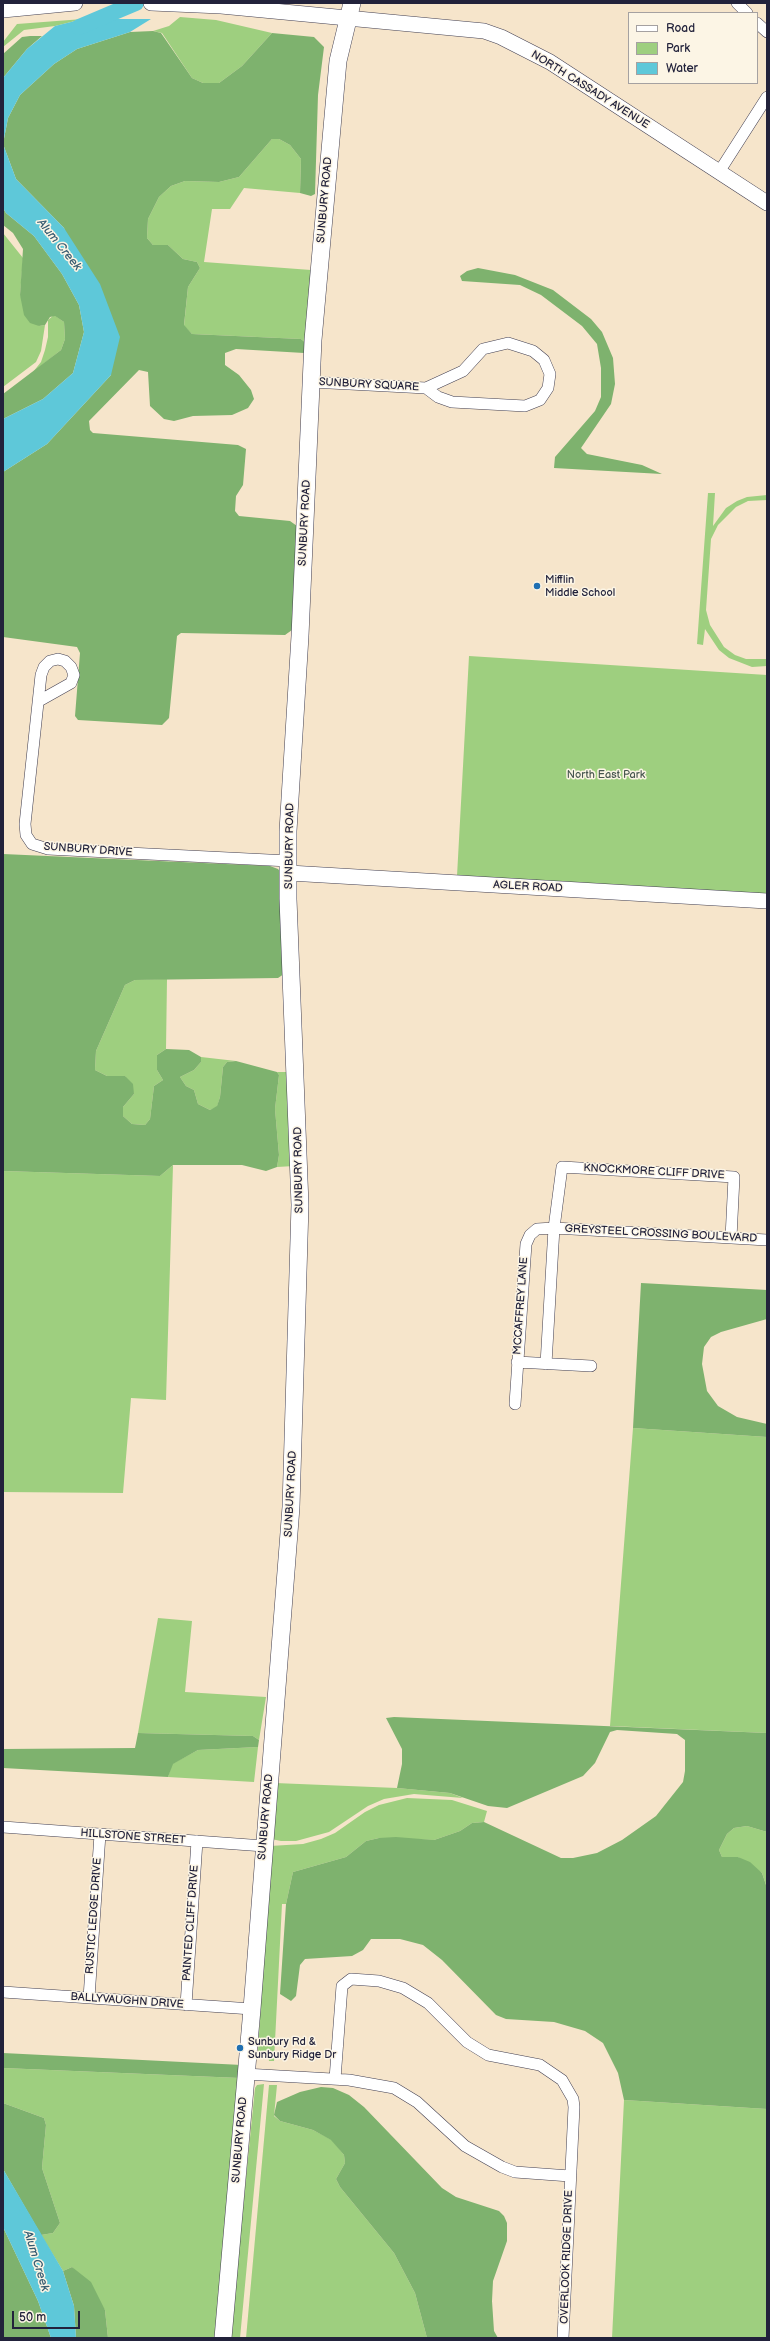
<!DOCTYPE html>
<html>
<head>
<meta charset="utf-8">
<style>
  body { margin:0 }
  #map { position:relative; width:770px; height:2341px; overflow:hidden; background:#f6e5cb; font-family:"Balsamiq Sans",sans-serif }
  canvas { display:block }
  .frame { position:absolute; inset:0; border:4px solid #22223b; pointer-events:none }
  .legend { position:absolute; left:628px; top:12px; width:130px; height:72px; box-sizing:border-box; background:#fcf5e5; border:1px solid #a5a1a1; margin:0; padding:5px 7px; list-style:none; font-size:12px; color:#22223b }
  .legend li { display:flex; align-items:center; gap:8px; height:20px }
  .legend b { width:20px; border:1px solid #a5a1a1 }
  .scale { position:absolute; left:12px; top:2311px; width:68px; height:18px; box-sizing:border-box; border:2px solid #22223b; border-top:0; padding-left:5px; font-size:12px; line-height:14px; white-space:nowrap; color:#22223b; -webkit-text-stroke:3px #fcf5e5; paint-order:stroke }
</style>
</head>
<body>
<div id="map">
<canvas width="770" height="2341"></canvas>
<div class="frame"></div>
<ul class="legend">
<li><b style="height:5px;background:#fff"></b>Road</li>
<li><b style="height:11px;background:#9ecf7f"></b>Park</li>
<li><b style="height:11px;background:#5ec8d9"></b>Water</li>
</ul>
<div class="scale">50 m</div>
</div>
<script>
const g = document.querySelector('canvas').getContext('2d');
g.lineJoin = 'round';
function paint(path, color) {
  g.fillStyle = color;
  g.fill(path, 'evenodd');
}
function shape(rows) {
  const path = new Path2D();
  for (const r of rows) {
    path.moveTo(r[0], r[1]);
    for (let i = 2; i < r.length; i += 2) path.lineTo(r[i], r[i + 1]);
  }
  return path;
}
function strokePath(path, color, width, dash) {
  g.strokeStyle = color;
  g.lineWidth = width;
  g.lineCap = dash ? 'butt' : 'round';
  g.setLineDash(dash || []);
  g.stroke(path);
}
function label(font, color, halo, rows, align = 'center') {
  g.font = font + ' "Balsamiq Sans",sans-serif';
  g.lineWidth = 3;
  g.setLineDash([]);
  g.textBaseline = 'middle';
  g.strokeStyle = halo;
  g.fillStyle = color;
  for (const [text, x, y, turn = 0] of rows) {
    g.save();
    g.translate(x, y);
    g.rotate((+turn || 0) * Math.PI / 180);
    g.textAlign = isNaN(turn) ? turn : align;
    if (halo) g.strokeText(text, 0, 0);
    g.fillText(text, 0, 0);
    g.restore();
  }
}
paint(shape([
  [180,17,216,20,272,33,242,66,219,83,203,83,192,78,162,33,153,31,169,26],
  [83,19,55,26,24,30,3,47,3,42,17,24],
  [272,139,279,139,290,145,301,159,300,193,244,188,230,209,212,209,204,262,311,270,307,344,301,339,192,334,184,326,188,287,200,268,197,262,183,259,168,245,153,245,147,238,148,219,159,197,171,186,185,181,219,182,239,177],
  [3,233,23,258,20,295,39,326,45,325,41,351,36,362,3,387],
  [54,315,64,322,65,339,61,350,33,372,41,362,45,350,48,337,48,320],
  [708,493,715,493,713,526,726,508,737,501,747,497,767,495,767,500,748,501,736,507,718,525,711,539,706,610,710,625,724,647,735,655,746,659,767,659,767,666,752,667,729,658,719,650,705,629,703,645,697,644],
  [469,656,767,675,767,895,457,876],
  [167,979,166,1049,157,1055,157,1070,163,1080,154,1086,150,1119,145,1125,132,1124,123,1116,123,1107,134,1094,125,1076,107,1076,95,1070,96,1051,125,985,135,980],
  [201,1057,236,1061,227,1062,223,1067,220,1097,217,1107,210,1110,198,1104,194,1090,186,1086,180,1077,194,1070,201,1062],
  [277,1072,291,1072,294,1166,277,1167,279,1155,275,1109,279,1075],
  [173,1165,166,1400,131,1398,123,1493,3,1492,3,1171,160,1176],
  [633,1428,767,1437,767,1733,610,1726],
  [158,1618,192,1621,185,1692,266,1697,259,1740,253,1736,138,1733],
  [258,1747,254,1782,168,1777,172,1764,198,1750],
  [275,1783,397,1788,450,1793,463,1798,414,1794,384,1799,368,1806,329,1832,296,1841,281,1841,271,1839],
  [407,1798,452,1800,487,1811,484,1822,472,1823,460,1831,434,1840,379,1838,366,1841,346,1857,293,1872,286,1904,282,1904,274,2061,269,2061,268,2053,258,2051,270,1846,303,1844,321,1839,335,1833,365,1812,379,1805],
  [747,1826,767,1832,767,1888,762,1873,738,1857,722,1857,719,1850,727,1834,734,1828],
  [3,2068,240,2078,218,2338,108,2338,105,2310,72,2267,63,2271,41,2235,53,2233,60,2223,42,2168,46,2125,44,2118,3,2103],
  [264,2084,240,2338,230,2338,255,2088,257,2085],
  [269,2085,277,2085,274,2116,280,2121,313,2130,332,2140,344,2155,345,2163,336,2179,340,2187,394,2253,415,2293,427,2338,246,2338],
  [624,2100,767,2109,767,2338,612,2338]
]), '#9ecf7f');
paint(shape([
  [153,31,161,33,192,78,203,83,219,83,242,66,272,33,314,37,324,47,318,95,315,194,311,196,300,193,301,159,290,145,279,139,272,139,239,177,219,182,185,181,171,186,159,197,148,219,147,238,153,245,168,245,183,259,197,262,200,268,188,287,184,325,192,334,301,339,307,344,304,353,236,349,225,353,225,365,239,375,251,390,254,399,248,408,232,415,193,416,174,421,164,419,150,406,148,372,139,370,89,421,90,430,93,433,238,445,246,449,243,485,236,496,235,511,239,516,290,521,297,526,292,630,285,635,181,633,177,636,169,718,162,725,78,720,75,716,80,653,77,647,3,637,3,472,47,444,111,375,64,228,16,179,3,144,8,118,20,95,54,64,77,49,130,32],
  [30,36,42,36,27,49,3,78,3,54,22,37],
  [3,208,6,213,34,236,62,274,79,305,84,332,73,373,43,399,3,419,3,394,61,350,65,339,64,322,55,316,50,317,45,325,39,326,30,323,24,315,20,295,23,249,13,233,3,225],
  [478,268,515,275,553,290,591,319,602,332,613,358,615,384,611,404,581,448,587,454,642,465,662,474,554,468,555,457,595,411,601,397,601,368,597,344,582,326,541,295,520,285,462,281,460,276,467,271],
  [3,854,270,866,278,869,282,874,284,974,278,978,135,980,125,985,96,1051,95,1070,107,1076,125,1076,133,1084,134,1094,123,1107,123,1116,132,1124,145,1125,150,1119,154,1086,163,1080,157,1070,157,1055,166,1049,189,1050,201,1057,201,1062,194,1070,180,1077,186,1086,194,1090,198,1104,210,1110,217,1106,220,1097,223,1067,227,1062,236,1061,277,1072,279,1075,275,1109,279,1155,277,1167,266,1171,242,1165,173,1165,160,1176,3,1171],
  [641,1283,767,1290,767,1319,721,1332,711,1337,704,1347,702,1364,707,1391,718,1406,737,1417,767,1424,767,1437,633,1428],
  [394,1717,767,1733,767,1832,747,1826,734,1828,727,1834,719,1850,722,1857,738,1857,750,1862,762,1873,767,1888,767,2109,624,2100,618,2073,603,2043,585,2031,554,2022,506,2019,496,2015,442,1960,423,1945,400,1939,371,1939,363,1950,352,1956,305,1959,300,1965,296,1996,291,2001,280,1994,286,1904,293,1872,346,1857,366,1841,379,1838,396,1837,434,1840,460,1831,472,1823,484,1822,561,1858,573,1858,597,1853,622,1840,656,1816,683,1782,685,1771,685,1740,677,1734,617,1730,610,1732,595,1763,583,1776,507,1808,488,1806,450,1793,397,1788,402,1764,402,1749,386,1718],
  [138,1733,253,1736,259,1740,258,1747,198,1750,173,1764,168,1777,3,1768,3,1749,135,1748],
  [3,2053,242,2065,240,2078,3,2068],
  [321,2087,333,2088,349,2095,364,2107,442,2188,456,2197,499,2211,504,2216,507,2223,507,2241,493,2281,492,2301,494,2331,498,2338,427,2338,415,2293,394,2253,340,2187,336,2179,345,2163,344,2155,331,2140,313,2130,280,2121,274,2115,277,2102,300,2092],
  [3,2103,44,2118,46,2125,42,2168,60,2223,53,2233,41,2235,3,2169],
  [3,2227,38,2301,51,2338,3,2338],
  [72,2267,91,2282,105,2310,108,2338,76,2338,74,2306,63,2271]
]), '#7eb26e');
paint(shape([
  [83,19,151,19,130,32,77,49,54,64,20,95,8,118,3,144,3,78,27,49,55,26],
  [3,144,16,179,64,228,100,284,120,337,111,375,47,444,3,472,3,419,43,399,73,373,84,332,79,305,62,274,34,236,6,213,3,208],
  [3,2169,63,2271,74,2306,76,2338,51,2338,38,2301,3,2227]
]), '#5ec8d9');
strokePath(shape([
  [79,27,136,3]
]), '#5ec8d9', 16);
const minor = shape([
  [737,3,747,13],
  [757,23,767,32],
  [719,172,767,97],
  [311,382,426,388,463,371,483,349,508,343,533,351,544,360,550,374,548,388,540,400,525,406,452,402,438,397,426,388],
  [39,701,71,683,74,675,71,667,65,661,58,659,50,661,44,667,41,675,25,824,26,835,32,844,48,849,289,861],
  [517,1362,591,1366],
  [546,1364,554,1228,562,1167,734,1177,731,1238],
  [515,1404,526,1244,530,1235,537,1229,554,1228,767,1240],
  [3,1827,264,1846],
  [3,1992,252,2009],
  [89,1998,100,1834],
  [186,2005,197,1841],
  [245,2074,349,2080,394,2088,417,2102,465,2146,502,2167,515,2172,570,2176],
  [335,2079,342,1986,351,1979,379,1981,403,1988,428,2003,467,2042,488,2055,540,2065,562,2080,573,2099,574,2107,563,2338]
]);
const secondary = shape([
  [151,3,221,6,484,31,501,37,550,62,767,203],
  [3,10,75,3],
  [289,873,767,901]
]);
const primary = shape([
  [223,2338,252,2009,291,1507,300,1205,288,899,288,831,300,636,313,340,338,61,352,3]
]);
strokePath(minor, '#423f51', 12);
strokePath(secondary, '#423f51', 16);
strokePath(primary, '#423f51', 18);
strokePath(minor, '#fff', 11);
strokePath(secondary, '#fff', 15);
strokePath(primary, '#fff', 17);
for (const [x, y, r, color] of [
  [537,586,4,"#1f6fb2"],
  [240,2048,4,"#1f6fb2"]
]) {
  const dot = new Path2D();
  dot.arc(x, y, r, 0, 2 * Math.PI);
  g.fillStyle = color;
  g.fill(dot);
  strokePath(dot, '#fcf5e5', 1.5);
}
label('11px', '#22223b', '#fcf5e5', [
  ["NORTH CASSADY AVENUE",590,90,32],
  ["SUNBURY ROAD",325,200,-85],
  ["SUNBURY SQUARE",369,385,3],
  ["SUNBURY ROAD",305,523,-87],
  ["SUNBURY ROAD",290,846,-89],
  ["SUNBURY DRIVE",88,850,4],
  ["AGLER ROAD",528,887,3],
  ["SUNBURY ROAD",299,1170,-91],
  ["KNOCKMORE CLIFF DRIVE",654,1172,3],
  ["GREYSTEEL CROSSING BOULEVARD",661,1234,3],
  ["MCCAFFREY LANE",521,1306,-86],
  ["SUNBURY ROAD",291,1494,-87],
  ["SUNBURY ROAD",266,1817,-85],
  ["HILLSTONE STREET",133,1837,4],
  ["RUSTIC LEDGE DRIVE",94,1916,-86],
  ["PAINTED CLIFF DRIVE",191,1923,-86],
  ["BALLYVAUGHN DRIVE",127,2001,4],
  ["SUNBURY ROAD",240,2140,-85],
  ["OVERLOOK RIDGE DRIVE",567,2257,-88]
]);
label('11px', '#22223b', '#fcf5e5', [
  ["Mifflin",545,580],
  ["Middle School",545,593],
  ["Sunbury Rd &",248,2042],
  ["Sunbury Ridge Dr",248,2055]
], 'left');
label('11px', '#47564f', '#fcf5e5', [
  ["North East Park",606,775]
]);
label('italic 12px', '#375c72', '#fcf5e5', [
  ["Alum Creek",59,245,51],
  ["Alum Creek",36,2261,73]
]);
</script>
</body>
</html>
